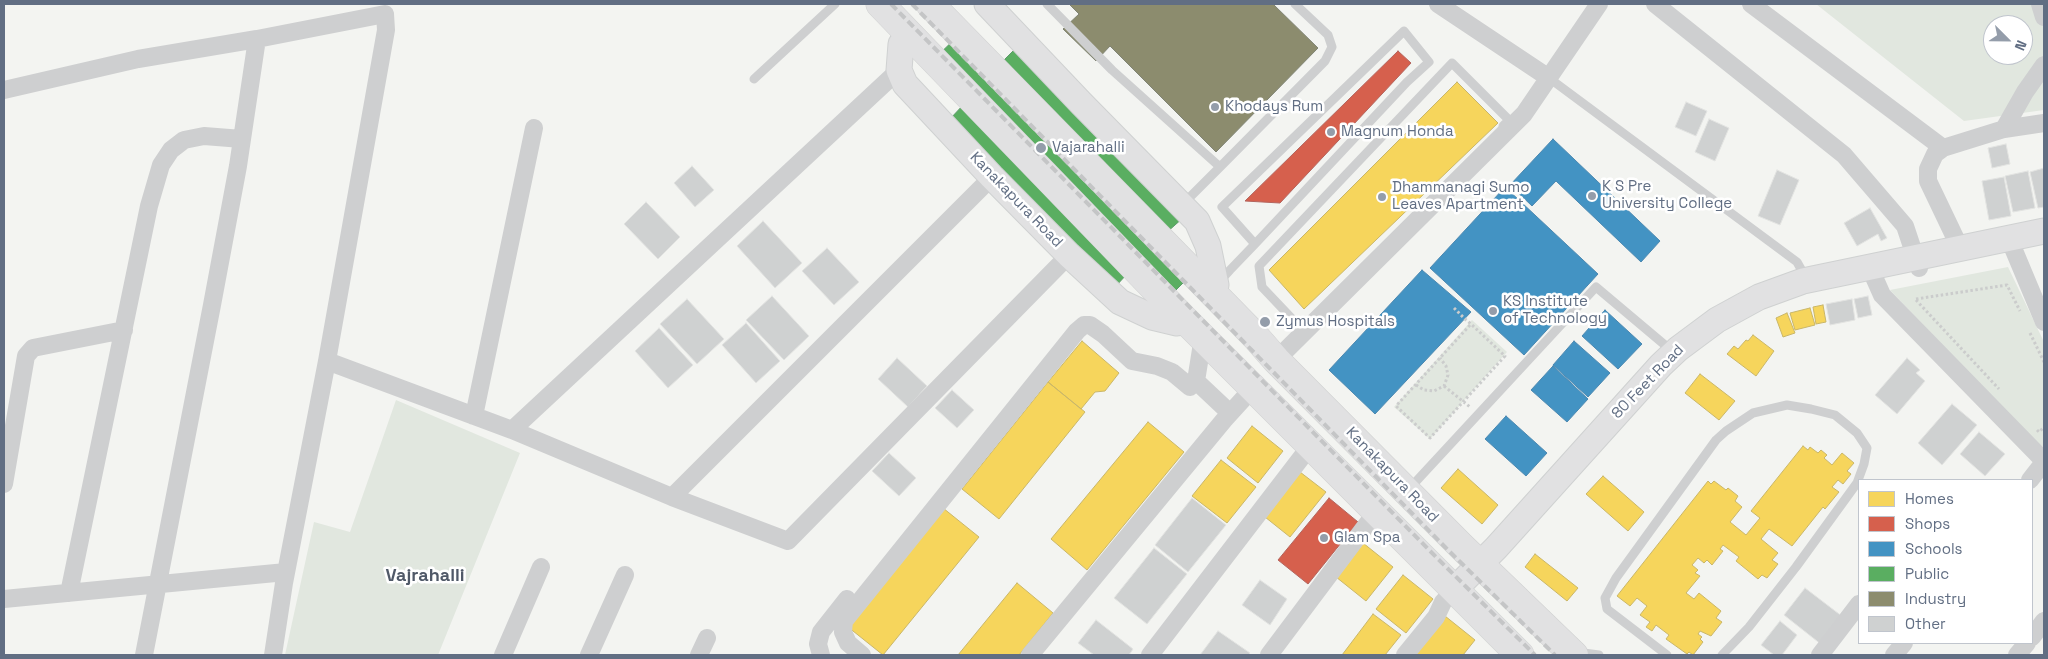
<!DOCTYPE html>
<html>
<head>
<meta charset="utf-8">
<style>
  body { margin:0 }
  #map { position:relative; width:2048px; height:659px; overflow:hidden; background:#f3f4f1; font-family:"Space Grotesk",sans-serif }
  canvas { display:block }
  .frame { position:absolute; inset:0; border:5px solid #616e83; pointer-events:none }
  .legend { position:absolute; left:1858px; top:479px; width:175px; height:165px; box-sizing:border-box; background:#fff; border:1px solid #c0c5cd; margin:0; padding:6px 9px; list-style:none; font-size:15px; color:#616e83 }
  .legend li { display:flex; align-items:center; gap:10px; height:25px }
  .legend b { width:25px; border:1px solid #c0c5cd }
  .north { position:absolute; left:1983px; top:15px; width:50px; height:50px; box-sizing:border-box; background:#fff; border:1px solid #c0c5cd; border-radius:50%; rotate:113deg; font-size:14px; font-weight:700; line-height:20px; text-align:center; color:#616e83 }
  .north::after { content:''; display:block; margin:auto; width:18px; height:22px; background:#949daa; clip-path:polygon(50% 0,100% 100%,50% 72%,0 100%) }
</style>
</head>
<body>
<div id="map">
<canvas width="2048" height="659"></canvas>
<div class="frame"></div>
<ul class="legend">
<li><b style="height:14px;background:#f6d55c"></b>Homes</li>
<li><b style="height:14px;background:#d6604d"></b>Shops</li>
<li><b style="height:14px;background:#4393c3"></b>Schools</li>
<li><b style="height:14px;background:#5aae61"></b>Public</li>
<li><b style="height:14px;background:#8c8c6e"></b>Industry</li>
<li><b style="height:14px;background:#cfd1d1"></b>Other</li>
</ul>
<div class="north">N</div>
</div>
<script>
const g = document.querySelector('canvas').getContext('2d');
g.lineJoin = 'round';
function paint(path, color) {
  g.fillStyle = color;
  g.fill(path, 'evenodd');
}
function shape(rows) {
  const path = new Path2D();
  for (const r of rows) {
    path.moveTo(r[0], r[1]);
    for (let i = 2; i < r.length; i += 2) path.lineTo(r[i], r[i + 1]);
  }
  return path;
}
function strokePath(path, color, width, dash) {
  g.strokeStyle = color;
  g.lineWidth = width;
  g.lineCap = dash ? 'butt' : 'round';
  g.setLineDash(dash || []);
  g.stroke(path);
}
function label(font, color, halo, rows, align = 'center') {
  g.font = font + ' "Space Grotesk",sans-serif';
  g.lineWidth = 5;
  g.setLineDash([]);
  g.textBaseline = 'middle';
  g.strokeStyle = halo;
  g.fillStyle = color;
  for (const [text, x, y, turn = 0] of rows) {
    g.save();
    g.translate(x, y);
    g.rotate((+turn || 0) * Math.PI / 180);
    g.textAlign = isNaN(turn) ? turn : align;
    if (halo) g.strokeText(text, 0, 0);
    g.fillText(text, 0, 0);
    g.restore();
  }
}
paint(shape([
  [1816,4,2044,4,2044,110,1964,121],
  [1993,25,2023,25,2023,55,1993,55],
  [2008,267,2044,342,2044,445,2041,449,1890,290],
  [1472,320,1507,352,1430,439,1394,407],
  [396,400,520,453,438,655,285,655,314,522,350,532]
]), '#e1e7df');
const homes = shape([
  [1457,82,1498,123,1304,309,1269,270,1457,82],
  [1823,305,1826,322,1816,324,1813,307,1823,305],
  [1810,308,1815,325,1795,330,1790,313,1810,308],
  [1787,313,1795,333,1783,337,1776,318,1787,313],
  [1753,335,1774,351,1756,376,1727,354,1734,346,1738,349,1746,340,1748,341,1753,335],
  [1082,341,1119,373,1105,391,1095,392,1081,409,1048,382,1082,341],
  [1700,374,1735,401,1719,420,1685,393,1700,374],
  [1048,382,1085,412,999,519,962,489,1048,382],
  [1148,422,1184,452,1087,570,1051,539,1148,422],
  [1252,426,1283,451,1258,483,1227,458,1252,426],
  [1803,446,1808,450,1810,447,1818,453,1821,450,1827,455,1824,458,1832,465,1842,453,1854,463,1847,471,1851,474,1843,484,1838,480,1832,487,1839,492,1825,509,1823,507,1792,546,1769,529,1761,539,1778,553,1772,560,1778,564,1767,578,1762,575,1758,579,1736,561,1739,557,1723,545,1720,549,1723,551,1712,565,1707,560,1704,563,1698,558,1692,565,1698,570,1695,573,1700,576,1686,593,1694,599,1699,593,1721,611,1716,618,1722,622,1711,636,1700,631,1698,634,1702,637,1700,639,1703,642,1693,655,1689,652,1687,654,1666,639,1669,635,1656,625,1652,631,1646,627,1650,622,1640,615,1647,606,1637,598,1630,606,1617,596,1708,481,1711,484,1714,481,1726,490,1728,488,1738,496,1735,501,1742,507,1730,522,1746,535,1760,518,1751,511,1803,446],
  [1221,460,1256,487,1227,523,1192,496,1221,460],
  [1458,469,1498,505,1482,524,1441,488,1458,469],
  [1300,472,1326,492,1290,537,1265,517,1300,472],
  [1603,476,1644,512,1628,531,1586,494,1603,476],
  [943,508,979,537,883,655,848,627,943,508],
  [1363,543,1393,567,1366,601,1336,577,1363,543],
  [1535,554,1578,588,1567,601,1525,567,1535,554],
  [1403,575,1433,599,1406,633,1376,609,1403,575],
  [1017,583,1053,613,1019,655,958,655,1017,583],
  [1373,614,1401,635,1385,655,1342,655,1373,614],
  [1445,616,1475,640,1463,655,1413,655,1445,616]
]);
paint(homes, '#f6d55c');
strokePath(homes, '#c9b668', 1);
const shops = shape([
  [1398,51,1411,63,1280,203,1245,201,1398,51],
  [1329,498,1358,522,1308,584,1278,560,1329,498]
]);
paint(shops, '#d6604d');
strokePath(shops, '#b3645d', 1);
const schools = shape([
  [1553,139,1660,241,1641,262,1556,181,1532,206,1510,185,1553,139],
  [1505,187,1598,274,1524,355,1430,268,1505,187],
  [1422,270,1471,312,1375,414,1329,370,1422,270],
  [1605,310,1642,344,1618,369,1582,336,1605,310],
  [1574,341,1610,373,1588,397,1553,365,1574,341],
  [1553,366,1588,399,1567,422,1531,390,1553,366],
  [1506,416,1547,453,1526,476,1485,439,1506,416]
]);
paint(schools, '#4393c3');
strokePath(schools, '#4c88b0', 1);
const public = shape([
  [964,30,999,65,1018,46,1184,217,1166,233,1199,267,1160,306,1128,273,1114,288,950,119,965,103,928,65,964,30]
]);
paint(public, '#5aae61');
strokePath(public, '#5c9b6b', 1);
const industry = shape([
  [1069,4,1273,4,1318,48,1216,152,1110,46,1096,61,1063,29,1079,14,1069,4]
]);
paint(industry, '#8c8c6e');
strokePath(industry, '#7f8374', 1);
const building = shape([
  [1686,102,1707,111,1696,136,1675,127,1686,102],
  [1709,119,1729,128,1715,161,1695,152,1709,119],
  [2006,144,2010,164,1992,168,1988,148,2006,144],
  [692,166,714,190,695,207,674,183,692,166],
  [2044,168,2044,207,2038,208,2030,172,2044,168],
  [1777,170,1799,180,1780,225,1758,216,1777,170],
  [2028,171,2035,208,2013,212,2005,176,2028,171],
  [2004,177,2011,216,1989,220,1982,181,2004,177],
  [646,202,680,237,658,259,624,224,646,202],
  [1870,208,1887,238,1881,241,1878,234,1857,246,1844,223,1870,208],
  [763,221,802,263,775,288,737,246,763,221],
  [827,248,859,282,834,305,802,271,827,248],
  [772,296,809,336,784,360,746,320,772,296],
  [1868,296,1872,315,1858,318,1854,299,1868,296],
  [687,299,724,339,697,364,660,324,687,299],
  [1852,299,1855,320,1830,325,1826,304,1852,299],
  [746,323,780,361,756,383,722,345,746,323],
  [659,328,693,365,668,388,635,351,659,328],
  [897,358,927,386,908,407,878,379,897,358],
  [1907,358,1920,370,1916,373,1925,381,1897,414,1875,395,1907,358],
  [952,390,974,410,957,428,935,408,952,390],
  [1952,404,1977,425,1942,465,1918,443,1952,404],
  [1979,432,2005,454,1985,476,1960,454,1979,432],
  [889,453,916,478,899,496,872,471,889,453],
  [1192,498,1226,525,1188,572,1155,545,1192,498],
  [1154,548,1187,574,1147,624,1114,598,1154,548],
  [1260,580,1287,599,1270,625,1242,605,1260,580],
  [1805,588,1843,617,1822,645,1784,615,1805,588],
  [1096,620,1133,649,1129,655,1094,655,1078,643,1096,620],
  [1780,621,1797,635,1782,655,1774,655,1761,645,1780,621],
  [1218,631,1250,653,1248,655,1200,655,1218,631]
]);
paint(building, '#cfd1d1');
strokePath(building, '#e2e3e1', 1);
const secondary = shape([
  [987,4,1081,103,1197,221,1208,246,1216,285,1212,292],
  [909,34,901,44,899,70,905,84,992,177,1069,255,1120,302,1152,317,1177,323,1183,318],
  [1455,589,1496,548,1661,365,1678,349,1717,320,1759,297,1803,281,2044,231]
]);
const highway = shape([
  [880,4,1183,318,1520,655],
  [930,4,1255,336,1276,360,1461,546,1574,655]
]);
strokePath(secondary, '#cfd1d1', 27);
strokePath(highway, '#d0d1d1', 29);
strokePath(shape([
  [1916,299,2007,285,2020,311],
  [1916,300,1999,389],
  [1454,308,1465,319,1471,324,1505,356,1430,438,1396,406,1471,324],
  [2030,333,2044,362],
  [1416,385,1424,390,1434,391,1444,386,1448,375,1446,366,1440,358],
  [1444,386,1470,407],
  [2037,430,2039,432,2044,427]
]), '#cbcccc', 3, [2.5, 2.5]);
strokePath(shape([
  [1047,4,1112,70,1220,167,1325,61,1332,47,1328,35,1295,4],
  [1549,78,1797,262,1806,278],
  [754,79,835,4],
  [1183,204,1220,167],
  [1220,281,1230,270,1255,244,1407,82,1429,62,1404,31,1222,207,1255,244],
  [1299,326,1262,287,1259,266,1452,63,1509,120,1503,126],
  [1409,489,1596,287,1672,351],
  [1576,652,1599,655],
  [1667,655,1607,609,1605,598,1616,578,1716,440,1726,431,1753,413,1787,405,1811,409,1835,415,1857,433,1867,448,1864,464,1857,483,1796,567,1749,627,1722,655]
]), '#cecfd0', 9);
strokePath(shape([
  [1438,4,1549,78],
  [1655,4,1844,155,1905,226,1919,268],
  [1751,4,1943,148],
  [2040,4,2044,17],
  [4,90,138,59,257,39,385,14,386,30,327,361,284,583,273,655],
  [2004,129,2044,123],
  [1960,248,1928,181,1928,169,1935,154,1943,148,2004,129,2025,92,2044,65],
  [2013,248,2044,322],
  [1874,277,1882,295,2044,461],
  [1276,360,1524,114,1599,4],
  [327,361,512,430,672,497,788,541,1069,255],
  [1196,381,1230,413],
  [474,416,534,128],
  [512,430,899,70],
  [2030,480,2044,462],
  [4,484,26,356,33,348,124,330],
  [672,497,992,177],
  [69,593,149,206,161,165,171,150,184,140,204,136,242,139],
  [4,599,286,572],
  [2032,637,2044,621],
  [144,655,212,305,238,166,257,39],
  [503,655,541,567],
  [589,655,625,575],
  [699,655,707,638],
  [821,655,818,644,821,632,847,599],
  [862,655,848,643,843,632,844,621,1077,331,1084,325,1090,325,1103,334,1132,361,1157,366,1172,372,1190,387,1196,381,1203,337],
  [1030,655,1224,420,1254,387],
  [1150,655,1311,445],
  [1269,655,1377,511],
  [1405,655,1436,617,1443,602,1455,589],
  [1820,655,1859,604],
  [1894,655,1904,643],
  [2017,655,2027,643]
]), '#cecfd0', 18);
strokePath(secondary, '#e1e1e2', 25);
strokePath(highway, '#e1e1e2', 28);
strokePath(shape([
  [891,4,1436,557,1535,655],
  [912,4,1445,547,1555,655]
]), '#c4c5c6', 4, [8, 4]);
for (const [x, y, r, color] of [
  [1215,107,5,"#949daa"],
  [1331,132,5,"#949daa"],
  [1041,148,6,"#949daa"],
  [1592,196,5,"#949daa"],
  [1382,197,5,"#949daa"],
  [1493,311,5,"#949daa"],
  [1265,322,6,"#949daa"],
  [1324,538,5,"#949daa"]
]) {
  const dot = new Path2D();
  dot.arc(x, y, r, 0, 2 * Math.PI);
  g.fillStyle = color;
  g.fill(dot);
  strokePath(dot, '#fff', 2);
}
label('15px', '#616e83', '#fff', [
  ["Khodays Rum",1225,107],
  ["Magnum Honda",1341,132],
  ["Vajarahalli",1052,148],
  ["K S Pre",1602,187],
  ["University College",1602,204],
  ["Dhammanagi Sumo",1392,188],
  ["Leaves Apartment",1392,205],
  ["KS Institute",1503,302],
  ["of Technology",1503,319],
  ["Zymus Hospitals",1276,322],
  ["Glam Spa",1334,538]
], 'left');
label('15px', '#616e83', '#fff', [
  ["Kanakapura Road",1016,200,46],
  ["80 Feet Road",1648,382,-46],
  ["Kanakapura Road",1392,475,46]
]);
label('bold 18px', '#505968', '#fff', [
  ["Vajrahalli",425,576]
]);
</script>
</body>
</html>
